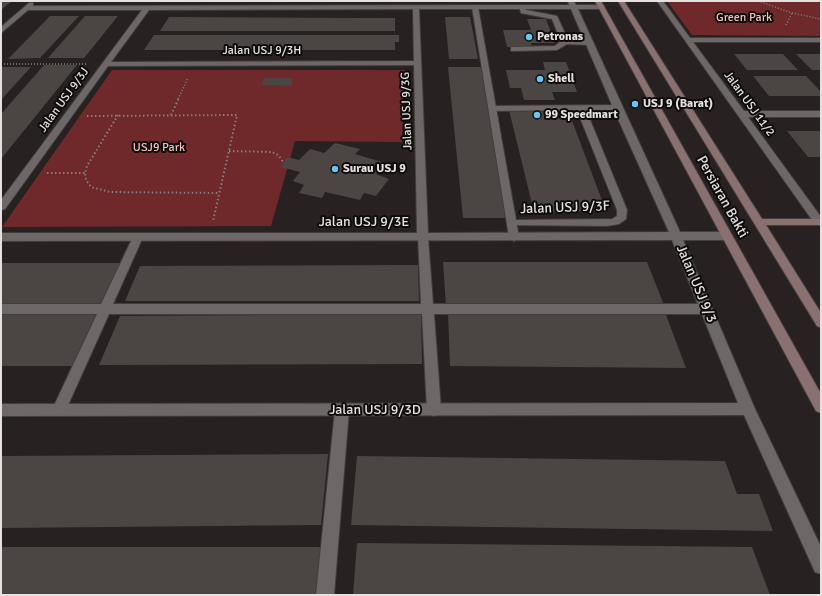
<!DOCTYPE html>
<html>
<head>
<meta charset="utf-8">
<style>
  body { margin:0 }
  #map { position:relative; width:822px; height:596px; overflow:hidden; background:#272121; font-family:Signika,sans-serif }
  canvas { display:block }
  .frame { position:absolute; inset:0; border:2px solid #e4e1e0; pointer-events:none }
</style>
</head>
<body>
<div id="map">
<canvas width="822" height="596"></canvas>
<div class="frame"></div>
</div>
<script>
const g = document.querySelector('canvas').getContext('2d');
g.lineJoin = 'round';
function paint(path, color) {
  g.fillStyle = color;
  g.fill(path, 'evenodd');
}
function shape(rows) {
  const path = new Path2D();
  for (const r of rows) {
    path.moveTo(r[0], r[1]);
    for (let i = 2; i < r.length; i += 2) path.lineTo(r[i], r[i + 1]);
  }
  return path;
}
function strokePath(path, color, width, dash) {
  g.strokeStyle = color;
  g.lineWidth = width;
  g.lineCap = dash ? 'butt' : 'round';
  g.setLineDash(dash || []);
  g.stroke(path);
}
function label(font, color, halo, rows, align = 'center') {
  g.font = font + ' Signika,sans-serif';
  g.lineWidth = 4;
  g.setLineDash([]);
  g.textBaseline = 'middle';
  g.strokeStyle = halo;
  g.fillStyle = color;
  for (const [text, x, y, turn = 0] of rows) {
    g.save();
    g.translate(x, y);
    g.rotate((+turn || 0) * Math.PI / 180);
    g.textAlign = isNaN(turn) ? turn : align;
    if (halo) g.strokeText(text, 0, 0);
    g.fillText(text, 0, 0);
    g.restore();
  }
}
paint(shape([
  [667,1,821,1,821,36,692,35],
  [112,70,405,70,402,142,295,141,271,226,2,227]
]), '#6f292b');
paint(shape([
  [1,1,12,1,1,10],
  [50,16,79,16,40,58,8,59],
  [85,16,118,16,84,58,48,58],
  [169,17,357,18,395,18,395,31,160,31],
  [445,17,470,17,478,59,449,59],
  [527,19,546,19,555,43,531,43,532,47,507,47,503,30,531,30],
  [154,35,399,35,399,42,395,42,395,50,144,50],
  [734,54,783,54,798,70,747,70],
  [796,54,821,54,821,70,812,70],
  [543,62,566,62,577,92,552,92,555,100,524,100,521,88,510,88,506,70,545,70],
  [44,65,77,65,1,159,1,114],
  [1,67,31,67,1,100],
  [448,67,481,67,508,218,463,218],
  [753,76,806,76,821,92,821,96,769,96],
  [264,78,292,78,292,86,262,85],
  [509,110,568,110,606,211,534,212],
  [787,131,821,131,821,157,808,157],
  [335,143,360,149,355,154,385,163,376,174,389,179,376,196,364,193,360,200,325,192,322,198,299,193,304,185,293,181,300,172,281,167,287,157,299,160,310,149,324,153],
  [443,262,647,262,664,305,446,306],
  [1,263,121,263,101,304,1,304],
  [418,265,419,301,125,301,140,266],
  [1,313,99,313,75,366,1,366],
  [448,313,666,315,686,368,450,366],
  [421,314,422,364,99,365,120,316],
  [328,454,321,525,1,528,1,456],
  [357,456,725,461,737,494,759,494,773,531,351,525],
  [357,543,752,547,770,595,353,595],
  [1,547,322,547,317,595,1,595]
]), '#4b4544');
const lane = shape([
  [475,5,478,7,519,237,514,241,509,237,472,7,475,5],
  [519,6,523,6,526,10,557,16,568,40,589,41,593,43,589,45,567,44,557,50,511,51,511,47,514,47,555,46,561,41,552,19,521,13,519,6],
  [138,233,143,237,113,304,421,304,418,237,423,233,428,237,433,304,706,304,710,306,712,309,710,312,706,314,434,314,441,410,439,414,434,416,429,414,427,410,422,314,109,314,64,414,59,416,54,414,52,410,97,314,1,314,1,304,101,304,133,237,138,233],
  [342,404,347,406,349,410,334,595,316,595,335,410,337,406,342,404]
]);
const street = shape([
  [568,1,574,1,576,5,602,5,605,7,602,9,578,9,680,232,727,232,732,236,727,240,683,240,755,409,821,547,821,574,815,572,744,415,1,416,1,404,738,403,672,240,1,241,1,233,417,233,414,65,108,66,5,209,1,210,1,200,142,10,28,10,1,33,1,27,29,3,33,3,33,6,569,5,568,1],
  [413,9,414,61,111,62,149,10,413,9],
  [419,9,571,9,612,105,489,106,489,110,492,111,577,110,617,210,617,216,612,219,512,220,508,221,507,223,508,225,607,226,619,224,626,219,627,210,586,110,614,110,669,232,428,233,419,9],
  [657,1,663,1,690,38,821,38,821,42,693,42,744,111,821,111,821,117,748,117,821,217,821,225,815,224,657,1]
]);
const secondary = shape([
  [595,1,601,1,821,394,821,413,816,411,595,1],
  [618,1,624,1,762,219,821,219,821,225,766,225,821,313,821,328,817,326,618,1]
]);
strokePath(lane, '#433e3e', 2);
strokePath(street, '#433e3e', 2);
strokePath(secondary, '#433e3e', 2);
strokePath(shape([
  [758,1,792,13,821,19],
  [786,25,792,13],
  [1,64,86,64],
  [178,99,188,78]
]), '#84807f', 1.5, [1, 2]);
strokePath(shape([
  [118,115,87,166,85,173,86,180,91,187,110,192,219,193],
  [171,115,179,98],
  [87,116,237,115,213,221],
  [229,151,272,152,278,155,284,163],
  [47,173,85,173]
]), '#84807f', 2, [1.5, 2.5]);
paint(lane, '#6e6767');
paint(street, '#6e6767');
paint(secondary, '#8b7070');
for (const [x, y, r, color] of [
  [529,37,4,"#68c4f0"],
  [540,79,4,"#68c4f0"],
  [635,104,4,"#68c4f0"],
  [537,115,4,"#68c4f0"],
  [335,169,4,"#68c4f0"]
]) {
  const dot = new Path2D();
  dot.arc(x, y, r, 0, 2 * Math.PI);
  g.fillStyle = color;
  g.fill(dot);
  strokePath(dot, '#0e0c0b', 1.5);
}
label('12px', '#f4bfbd', '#0e0c0b', [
  ["Green Park",744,18],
  ["USJ9 Park",159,148]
]);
label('bold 12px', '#e4e1e0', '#0e0c0b', [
  ["Petronas",537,37],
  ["Shell",548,79],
  ["USJ 9 (Barat)",643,104],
  ["99 Speedmart",545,115],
  ["Surau USJ 9",343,169]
], 'left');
label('12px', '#e4e1e0', '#0e0c0b', [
  ["Jalan USJ 9/3H",262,51],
  ["Jalan USJ 9/3J",64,100,-54],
  ["Jalan USJ 11/2",749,104,54],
  ["Jalan USJ 9/3G",407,111,-92]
]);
label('14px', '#e4e1e0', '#0e0c0b', [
  ["Persiaran Bakti",722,197,61],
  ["Jalan USJ 9/3F",565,208,-2],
  ["Jalan USJ 9/3E",364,222],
  ["Jalan USJ 9/3",696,284,67],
  ["Jalan USJ 9/3D",375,410]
]);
</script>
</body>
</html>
